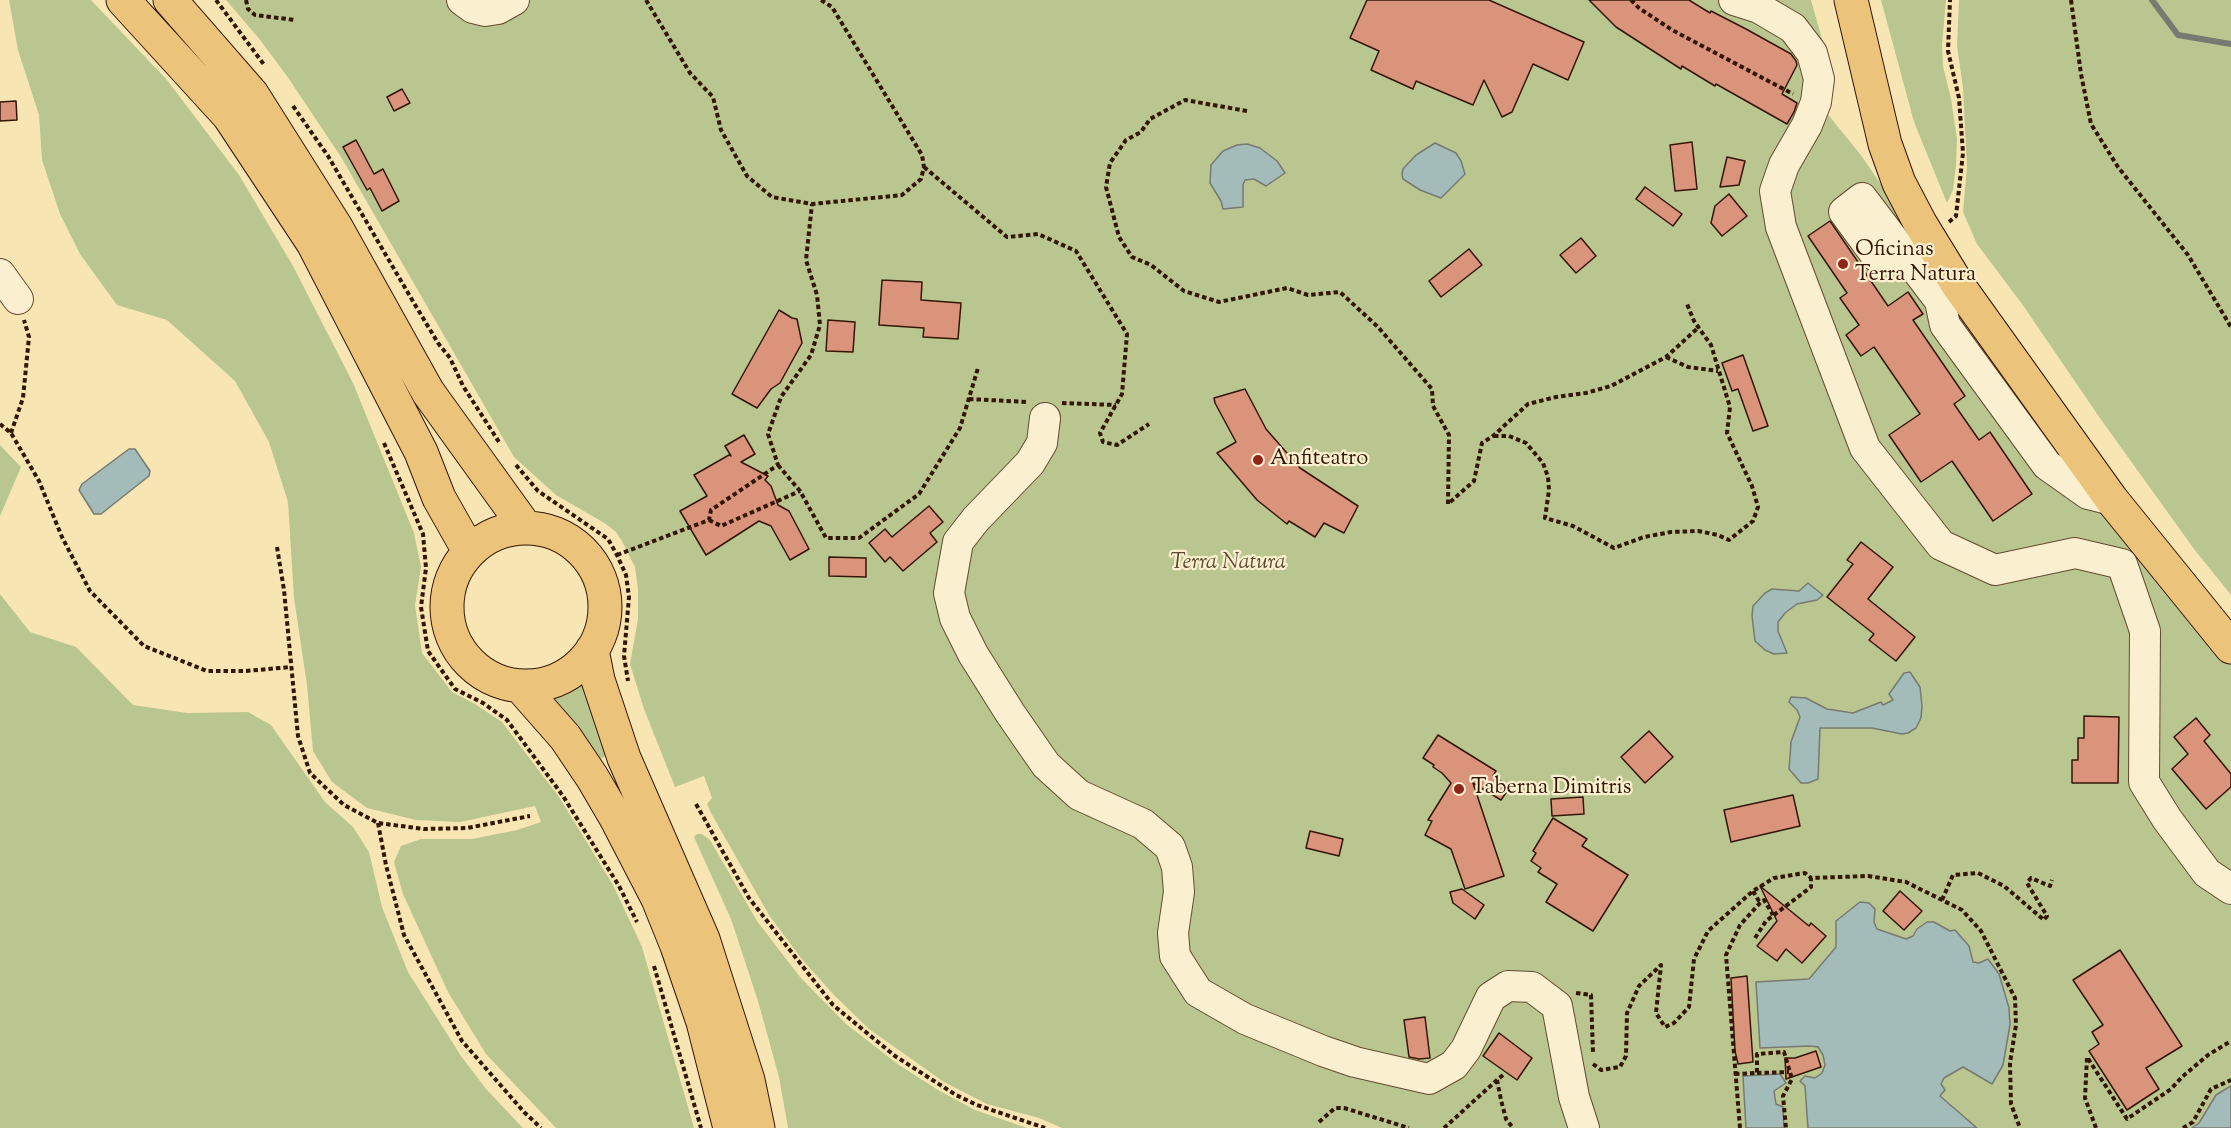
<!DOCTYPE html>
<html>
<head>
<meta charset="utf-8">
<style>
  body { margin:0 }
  canvas { display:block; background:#f7e6b3 }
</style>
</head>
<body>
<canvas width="2231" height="1128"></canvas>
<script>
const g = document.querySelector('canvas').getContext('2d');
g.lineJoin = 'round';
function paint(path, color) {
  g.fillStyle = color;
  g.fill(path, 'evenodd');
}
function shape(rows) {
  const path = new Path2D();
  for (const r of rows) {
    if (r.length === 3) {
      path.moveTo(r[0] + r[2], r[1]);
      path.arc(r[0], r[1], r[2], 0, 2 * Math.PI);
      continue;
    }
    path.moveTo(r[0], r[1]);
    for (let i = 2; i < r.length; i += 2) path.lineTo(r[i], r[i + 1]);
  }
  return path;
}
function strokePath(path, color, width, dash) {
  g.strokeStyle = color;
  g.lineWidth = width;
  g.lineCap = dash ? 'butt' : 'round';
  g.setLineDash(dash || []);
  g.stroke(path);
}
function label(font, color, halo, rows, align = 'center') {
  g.font = font + ' "Sorts Mill Goudy",serif';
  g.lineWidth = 4.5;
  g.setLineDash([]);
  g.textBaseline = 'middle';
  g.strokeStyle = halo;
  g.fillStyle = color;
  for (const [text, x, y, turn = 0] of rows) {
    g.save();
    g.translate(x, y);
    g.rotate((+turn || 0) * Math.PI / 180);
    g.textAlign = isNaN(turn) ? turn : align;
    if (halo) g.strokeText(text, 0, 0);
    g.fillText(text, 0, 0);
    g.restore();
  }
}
paint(shape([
  [9,0,91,0,167,80,239,175,293,266,353,383,414,533,421,567,415,605,422,653,452,692,475,704,502,722,559,797,613,885,642,947,694,1128,556,1128,486,1054,448,992,403,894,394,862,401,846,421,839,472,839,517,830,541,822,535,806,460,822,416,820,367,808,332,782,313,751,307,685,294,598,288,502,269,442,235,381,167,320,117,305,80,254,60,214,42,160,39,115,18,50],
  [226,0,1811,0,1828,60,1826,112,1860,154,1916,235,2231,660,2231,1128,1062,1128,1039,1118,987,1104,944,1082,869,1029,833,994,801,958,769,915,711,813,707,804,712,798,704,776,675,787,644,709,630,664,638,619,638,589,635,567,622,541,616,532,606,524,556,495,514,457,341,157,289,79,261,41],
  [1881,0,1946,0,1942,45,1943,66,1951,99,1957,139,1956,165,1953,190,1947,203,1914,122],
  [1959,0,2231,0,2231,595,2194,549,2102,421,2022,304,1977,244,1963,212,1967,168,1963,88,1957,46],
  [0,445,21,467,0,516],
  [0,594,30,632,76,647,133,705,187,713,248,712,271,725,325,802,353,827,369,852,382,907,408,972,461,1056,486,1089,523,1128,0,1128],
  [584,674,610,754,596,761,549,693,575,682],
  [697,834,702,834,710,840,757,921,800,977,846,1024,899,1065,938,1090,975,1110,1027,1128,788,1128,779,1077,758,1001,731,919,694,837]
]), '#bac68f');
const water = shape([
  [1435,143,1456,153,1461,161,1465,174,1441,198,1420,190,1403,179,1402,174,1403,169,1416,155,1435,143],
  [1247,144,1260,148,1277,161,1285,173,1266,186,1254,179,1245,180,1243,185,1243,207,1223,209,1221,201,1210,183,1211,165,1223,151,1237,145,1247,144],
  [129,449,135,449,150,471,149,476,101,514,94,514,79,490,82,484,129,449],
  [1808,583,1823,595,1817,600,1797,604,1785,613,1778,622,1778,631,1787,653,1774,654,1765,650,1755,641,1752,616,1753,606,1765,593,1772,589,1799,591,1808,583],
  [1910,672,1920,687,1922,706,1921,718,1916,728,1908,733,1902,734,1872,728,1820,728,1818,779,1808,783,1801,783,1789,769,1790,757,1791,742,1800,717,1797,710,1789,702,1791,697,1806,698,1827,709,1853,713,1881,702,1883,705,1893,700,1889,694,1904,673,1910,672],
  [1860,902,1869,903,1875,909,1874,922,1877,929,1906,939,1913,936,1917,929,1927,922,1934,922,1950,931,1955,930,1969,946,1973,962,1979,963,1988,959,1999,974,2009,1008,2010,1025,2003,1065,1992,1084,1963,1067,1944,1078,1941,1084,1945,1090,1940,1096,1977,1128,1808,1128,1805,1086,1800,1081,1805,1076,1815,1078,1822,1073,1825,1065,1823,1055,1818,1047,1810,1046,1760,1048,1756,982,1809,979,1836,947,1836,921,1860,902],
  [1780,1074,1786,1083,1774,1091,1776,1104,1783,1107,1784,1128,1746,1128,1743,1076,1780,1074],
  [2231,1086,2231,1128,2192,1128,2199,1123,2216,1095,2231,1086]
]);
paint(water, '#a3bcb9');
strokePath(water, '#777a71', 1.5);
strokePath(shape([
  [2152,0,2178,35,2231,44]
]), '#777a71', 6);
const building = shape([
  [1367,0,1489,0,1584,42,1568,80,1533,64,1512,112,1502,117,1484,80,1473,105,1416,81,1413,89,1371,70,1379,51,1350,38,1367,0],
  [1589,0,1689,0,1710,13,1711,11,1746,29,1791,54,1796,61,1797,65,1782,94,1797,103,1794,112,1787,124,1716,84,1715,86,1682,66,1681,69,1616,27,1589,0],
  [402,89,410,103,394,111,387,97,402,89],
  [16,101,17,120,0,121,0,102,16,101],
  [356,140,374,174,383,169,399,201,382,211,370,188,367,190,343,147,356,140],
  [1692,142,1697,189,1675,191,1670,145,1692,142],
  [1727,157,1745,161,1739,185,1720,187,1727,157],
  [1645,187,1682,214,1673,226,1636,199,1645,187],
  [1729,194,1747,216,1722,236,1711,223,1715,206,1729,194],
  [1830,221,1888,306,1908,292,1923,314,1913,320,1965,396,1954,404,1979,440,1990,432,2032,494,1993,521,1952,461,1921,482,1889,435,1920,414,1874,347,1861,356,1846,335,1859,325,1840,298,1847,293,1808,236,1830,221],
  [1581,238,1596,256,1576,273,1560,255,1581,238],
  [1469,249,1482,265,1441,297,1429,281,1469,249],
  [882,280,922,282,921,300,961,303,958,339,923,337,924,328,879,325,882,280],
  [779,310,792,318,797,319,802,343,780,383,771,389,757,408,732,394,779,310],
  [828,320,855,322,853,352,826,351,828,320],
  [1743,355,1768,426,1753,431,1738,389,1732,391,1722,363,1743,355],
  [1245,389,1266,429,1300,468,1358,506,1344,533,1324,523,1315,537,1289,521,1287,524,1257,500,1217,453,1236,442,1215,403,1214,398,1245,389],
  [744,435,755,454,741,462,768,476,765,480,771,486,778,505,789,511,809,549,790,560,771,526,759,521,706,555,680,511,707,496,694,475,729,455,731,456,725,446,744,435],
  [929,506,943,522,930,533,937,542,903,571,890,557,885,562,869,543,885,529,892,537,929,506],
  [1861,542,1893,567,1868,599,1915,637,1896,661,1869,640,1874,634,1827,597,1853,564,1847,560,1861,542],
  [829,557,866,558,866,577,829,576,829,557],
  [2084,716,2119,717,2118,783,2072,783,2072,760,2078,760,2078,738,2084,738,2084,716],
  [2196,718,2210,735,2204,741,2231,774,2231,787,2206,809,2172,769,2188,754,2174,737,2196,718],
  [1649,731,1673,757,1645,783,1621,757,1649,731],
  [1438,735,1496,771,1493,776,1510,787,1501,800,1473,783,1504,876,1465,889,1451,849,1425,835,1432,821,1428,820,1451,783,1442,773,1433,767,1434,765,1423,758,1438,735],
  [1793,795,1800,826,1731,842,1724,810,1793,795],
  [1583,797,1584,814,1552,816,1551,799,1583,797],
  [1553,818,1587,839,1582,846,1628,875,1593,931,1546,902,1557,884,1538,872,1541,868,1531,861,1536,853,1533,851,1553,818],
  [1310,831,1343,839,1339,856,1306,848,1310,831],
  [1760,886,1809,926,1811,923,1826,936,1802,963,1786,949,1777,961,1757,946,1777,921,1760,886],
  [1462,889,1484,905,1475,919,1453,903,1450,892,1462,889],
  [1900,891,1922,911,1904,930,1883,911,1900,891],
  [2120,950,2182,1046,2146,1068,2159,1089,2127,1110,2089,1051,2099,1044,2092,1032,2103,1025,2073,980,2120,950],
  [1747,976,1753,1062,1738,1064,1735,1051,1731,978,1747,976],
  [1425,1017,1430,1058,1419,1059,1409,1057,1404,1020,1425,1017],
  [1499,1033,1532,1058,1517,1080,1483,1056,1499,1033],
  [1816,1051,1821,1067,1786,1079,1785,1058,1795,1058,1816,1051]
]);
paint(building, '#db947c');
strokePath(building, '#341605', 1.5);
const minor = shape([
  [462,0,473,8,485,11,498,9,514,0],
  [1734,0,1759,8,1793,28,1812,53,1819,79,1816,102,1807,125,1784,165,1775,191,1781,227,1865,448,1941,545,1995,570,2075,553,2122,564,2145,631,2144,782,2167,819,2207,873,2231,889],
  [1905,257,1877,257,1844,212,1862,198,1940,301],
  [0,274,18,299],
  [1958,285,1940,301,1945,325,2047,465,2088,494,2112,500],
  [1045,418,1042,443,1030,463,976,519,958,542,949,593,955,618,973,654,1010,713,1046,765,1079,795,1143,824,1170,847,1177,867,1179,892,1173,933,1175,956,1198,992,1245,1019,1323,1051,1355,1062,1429,1079,1454,1065,1466,1049,1491,997,1508,986,1532,987,1557,1006,1574,1097,1584,1128]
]);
const major = shape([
  [123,0,229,116,313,243,421,452,439,498,469,551],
  [170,0,252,94,336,227,428,392,526,528],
  [1851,0,1885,144,1899,183,1920,223,1958,285,2112,500,2231,647],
  [526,607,79],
  [592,650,598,680,624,758,703,939,748,1080,758,1128],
  [521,687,565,737,592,777,616,818,658,899,677,946,703,1022,730,1128]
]);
strokePath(minor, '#654a30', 32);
strokePath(major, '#341605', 35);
strokePath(shape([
  [216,0,265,66],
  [246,0,248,9,255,15,295,20],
  [646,0,690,73,713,97,721,130,747,176,772,197,812,204,902,195,921,179,924,167,922,155,832,7,821,0],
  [1631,0,1639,8,1672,30,1793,94],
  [2071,0,2081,74,2091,124,2118,167,2188,255,2231,327],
  [293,106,328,156,411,298,438,343,450,358,463,386,499,442],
  [1247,111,1185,100,1150,119,1141,132,1126,140,1110,163,1106,187,1119,237,1132,257,1151,265,1184,291,1219,302,1287,288,1308,295,1340,292,1378,327,1432,389,1433,406,1449,435,1448,504,1474,481,1482,443,1493,436,1528,404,1556,397,1586,393,1611,386,1666,357,1699,327],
  [924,167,1007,237,1038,234,1076,251,1127,334,1122,394,1100,433,1103,442,1117,445,1149,424],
  [1949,222,1956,216,1963,153,1959,98,1948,51,1950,0],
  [1666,357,1688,367,1718,371],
  [969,399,1028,402],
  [1062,403,1116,405],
  [0,424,11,433,39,481,62,537,90,591,144,646,207,671,246,671,291,667],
  [11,433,23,398,29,337,24,320],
  [1494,436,1509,436,1526,443,1543,463,1548,477,1549,490,1545,518,1573,526,1614,548,1644,537,1671,532,1698,531,1718,535,1729,540,1753,521,1758,507,1752,486,1727,433,1730,407,1711,345,1694,321,1687,304],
  [384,443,423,534,426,568,421,607,428,651,455,689,483,703,507,720,563,796,619,886,637,922],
  [516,465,538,491,608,539,617,555,626,575,629,597,624,656,628,681],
  [778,465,800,491,826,538,859,538,919,494,960,428,978,368],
  [709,520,721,526,800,491],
  [277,547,284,590,298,736,310,773,344,805,378,823,424,829,467,828,530,816],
  [617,555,709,520,711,510,778,465,768,434,781,397,811,355,820,325,817,295,806,260,812,204],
  [696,804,749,898,833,1005,895,1056,956,1095,977,1105,1045,1128],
  [378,823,386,865,404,935,462,1041,524,1112,541,1128],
  [1753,891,1760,903],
  [1942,900,1953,875,1978,873,2004,886,2044,920,2047,916,2027,883,2031,878,2050,886,2052,880],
  [1755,938,1766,921,1811,887,1811,878,1868,876,1906,882,1962,910,1981,931,2015,998,2016,1025,2010,1063,2011,1104,2020,1128],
  [654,966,701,1128],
  [1576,993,1591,995,1593,1053],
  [1593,1064,1601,1070,1620,1067,1626,1056,1627,1013,1639,986,1661,965,1656,1013,1665,1027,1674,1023,1689,1007,1694,959,1708,931,1753,891,1774,878,1805,873,1811,878],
  [1757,1073,1789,1072],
  [1735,1074,1757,1073,1757,1054,1784,1052,1792,1079,1783,1096,1786,1128],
  [1503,1075,1497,1080,1501,1100,1506,1119,1513,1128],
  [1319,1122,1335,1108,1344,1108,1409,1128],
  [1444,1128,1497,1080],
  [1740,1128,1726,955,1740,925,1760,903,1764,900,1773,915],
  [2096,1128,2085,1098,2087,1057,2127,1119,2171,1089,2182,1077,2208,1055,2231,1041],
  [2183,1128,2193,1122,2211,1089,2231,1080]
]), '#341605', 4, [4.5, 3]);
strokePath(minor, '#faefce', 30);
strokePath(major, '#ecc37a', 33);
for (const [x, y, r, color] of [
  [1843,264,6,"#8f2418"],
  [1258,460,6,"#8f2418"],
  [1459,789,6,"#8f2418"]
]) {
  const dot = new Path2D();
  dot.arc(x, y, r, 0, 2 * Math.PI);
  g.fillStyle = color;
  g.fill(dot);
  strokePath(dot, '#faefce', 2);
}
label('22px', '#341605', '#faefce', [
  ["Oficinas",1855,251],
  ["Terra Natura",1855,276],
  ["Anfiteatro",1270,460],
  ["Taberna Dimitris",1471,789]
], 'left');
label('italic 22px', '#5c4b2e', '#faefce', [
  ["Terra Natura",1228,564]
]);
</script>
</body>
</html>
